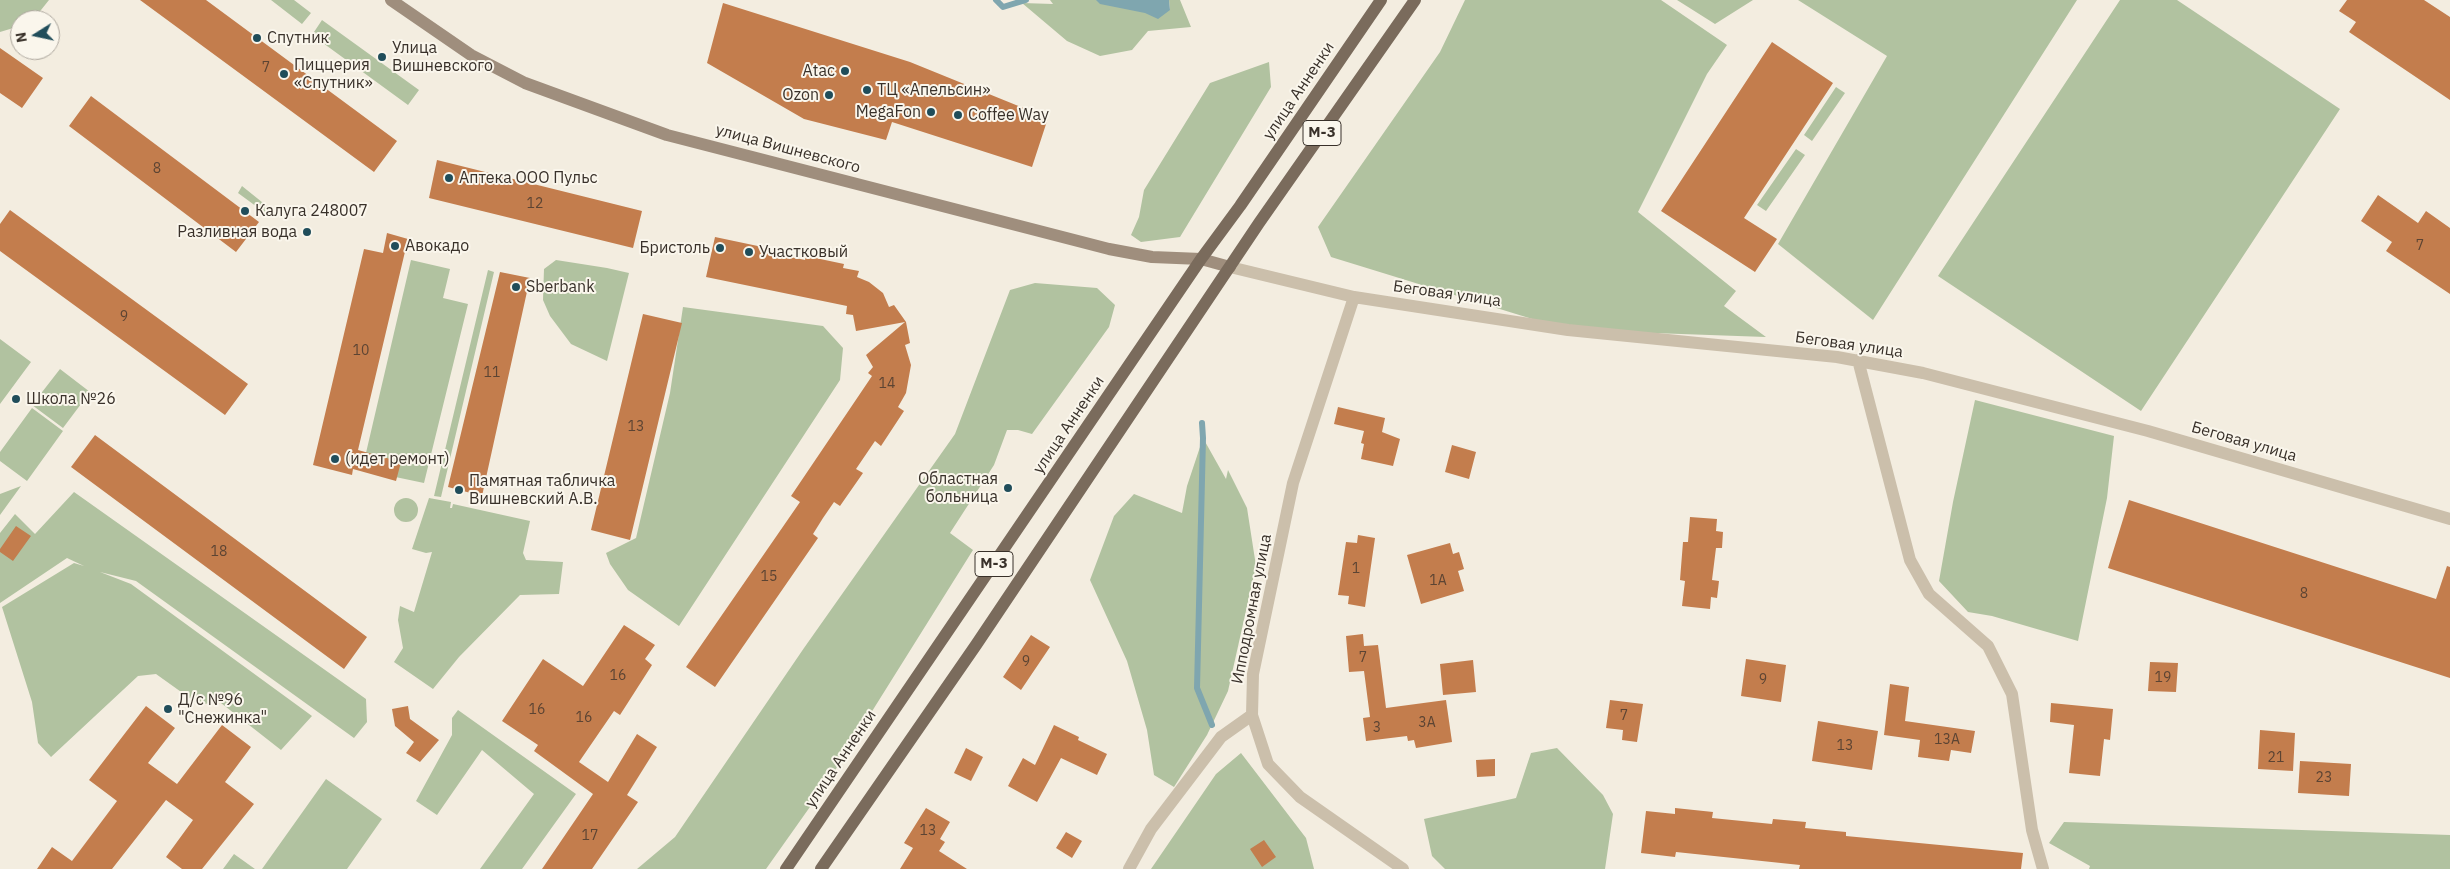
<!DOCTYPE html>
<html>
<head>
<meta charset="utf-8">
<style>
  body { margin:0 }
  #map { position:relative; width:2450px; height:869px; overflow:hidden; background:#f3ede0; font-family:"IBM Plex Sans",sans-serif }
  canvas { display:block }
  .north { position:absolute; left:10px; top:10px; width:50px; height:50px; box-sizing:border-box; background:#faf6ec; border:1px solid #ada79e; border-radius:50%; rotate:260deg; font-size:14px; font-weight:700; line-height:20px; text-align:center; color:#39312a }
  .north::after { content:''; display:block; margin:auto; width:18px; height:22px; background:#204d5a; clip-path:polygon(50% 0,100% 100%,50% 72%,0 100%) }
</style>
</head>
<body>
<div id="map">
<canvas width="2450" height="869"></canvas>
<div class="north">N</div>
</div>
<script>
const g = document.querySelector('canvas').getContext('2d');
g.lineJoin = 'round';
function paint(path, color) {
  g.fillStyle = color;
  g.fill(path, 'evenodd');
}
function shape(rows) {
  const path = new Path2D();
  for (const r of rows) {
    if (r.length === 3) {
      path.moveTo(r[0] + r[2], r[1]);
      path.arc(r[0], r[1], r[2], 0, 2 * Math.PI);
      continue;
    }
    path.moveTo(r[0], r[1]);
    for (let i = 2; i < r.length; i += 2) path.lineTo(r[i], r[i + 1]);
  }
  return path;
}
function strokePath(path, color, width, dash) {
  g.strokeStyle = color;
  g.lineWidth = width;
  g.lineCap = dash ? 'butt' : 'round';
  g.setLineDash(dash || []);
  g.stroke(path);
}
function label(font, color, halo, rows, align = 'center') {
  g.font = font + ' "IBM Plex Sans",sans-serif';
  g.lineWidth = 4;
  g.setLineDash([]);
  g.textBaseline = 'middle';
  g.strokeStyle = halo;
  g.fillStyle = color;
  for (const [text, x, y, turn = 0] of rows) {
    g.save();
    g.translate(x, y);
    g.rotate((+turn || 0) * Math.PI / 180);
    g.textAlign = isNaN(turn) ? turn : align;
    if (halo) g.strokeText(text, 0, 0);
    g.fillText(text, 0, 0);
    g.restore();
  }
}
paint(shape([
  [0,0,49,0,33,20,20,20,20,26,0,32],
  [271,0,294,0,311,13,302,24],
  [1050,0,1156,0,1170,10,1169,0,1180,0,1191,27,1148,31,1132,50,1100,56,1067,41,1022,3,1053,4],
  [1465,0,1661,0,1727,45,1707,74,1638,212,1736,291,1724,306,1766,337,1568,330,1331,257,1318,227,1440,52],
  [1677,0,1753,0,1715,24],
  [1798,0,2077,0,1873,320,1778,244,1887,56],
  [2120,0,2177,0,2340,109,2141,411,1938,276],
  [322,20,419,90,408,105,312,35],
  [1269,62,1271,87,1180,237,1141,242,1131,235,1139,217,1144,190,1210,83],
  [1836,87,1845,93,1812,141,1804,135],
  [1796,149,1805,155,1766,211,1757,205],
  [242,186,278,215,268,215,238,193],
  [411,260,450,269,443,298,468,304,424,483,362,470],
  [556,260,607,268,629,273,607,361,571,344,550,316,543,300,544,269],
  [488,270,494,272,441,497,434,496],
  [1035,283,1097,288,1115,305,1109,327,1032,434,1018,430,1007,430,994,465,950,533,973,550,829,780,766,869,637,869,675,837,804,648,955,434,1010,290],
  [683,307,823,326,843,348,840,380,679,626,628,590,610,564,606,553,636,538,670,393],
  [0,339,31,362,0,404],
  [60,369,90,392,63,428,32,405],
  [1975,400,2114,436,2107,498,2078,641,1992,616,1968,612,1939,581,1953,502],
  [32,408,63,431,27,481,0,461,0,452],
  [1203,438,1226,479,1228,470,1247,508,1256,566,1228,691,1207,735,1174,787,1154,775,1147,730,1127,661,1090,580,1114,516,1134,494,1182,513,1187,486],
  [21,486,0,515,0,494],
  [74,492,366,699,367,722,354,738,136,581,100,572,131,584,312,716,281,750,221,703,198,704,156,674,138,676,51,757,38,743,32,702,2,607,74,563,84,566,67,558,0,603,0,533,15,514,35,534],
  [406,510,12],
  [429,498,451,502,450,508,452,508,453,504,530,521,523,553,526,560,563,562,559,594,520,595,459,657,433,689,394,662,403,648,398,620,400,606,414,612,432,552,426,553,412,549],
  [458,710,576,794,522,869,480,869,534,794,482,750,437,815,416,801,452,735,452,718],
  [1557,748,1603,795,1613,814,1605,869,1445,869,1432,856,1424,819,1516,798,1531,753],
  [1241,753,1306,838,1314,869,1151,869,1216,774],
  [326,779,382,819,347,869,262,869],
  [2064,822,2450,835,2450,869,2089,869,2090,866,2049,843],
  [234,854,255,869,223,869]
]), '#b1c2a0');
paint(shape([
  [1096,0,1169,0,1170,10,1158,19,1145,13,1100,4]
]), '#7fa6af');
strokePath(shape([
  [996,0,1003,7,1026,0],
  [1202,423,1203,438,1197,688,1212,725]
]), '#7fa6af', 6);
paint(shape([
  [140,0,206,0,397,141,374,172],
  [2347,0,2424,0,2450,17,2450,100,2349,32,2356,22,2339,11],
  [723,3,910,62,1048,118,1032,167,892,122,886,140,804,119,707,63],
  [1772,42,1833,83,1744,218,1777,239,1755,272,1661,211],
  [0,48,43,78,22,108,0,93],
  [91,96,259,222,236,252,69,126],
  [437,160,642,211,633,248,429,198],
  [2378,195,2418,223,2426,211,2450,228,2450,294,2386,251,2392,242,2361,221],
  [10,210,248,384,225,415,0,251,0,224],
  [387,233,408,239,358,450,401,462,396,481,353,469,352,475,313,465,364,249,383,253],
  [715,237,772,249,771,253,805,260,806,256,844,264,843,268,859,271,857,277,869,282,883,293,889,307,894,305,906,322,910,343,905,345,911,365,906,393,898,407,904,411,881,446,875,441,856,469,863,473,840,506,834,502,823,518,813,534,818,538,715,687,686,667,800,502,791,496,872,376,868,373,873,367,866,355,905,322,856,331,853,315,846,314,847,306,706,277],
  [500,272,530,278,482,496,448,487],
  [643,314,682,323,630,540,591,530],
  [1338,407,1385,418,1382,432,1400,439,1393,466,1361,459,1364,444,1361,443,1364,431,1334,424],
  [95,435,367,637,344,669,71,467],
  [1452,445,1476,452,1469,479,1445,472],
  [2129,500,2436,599,2447,566,2450,567,2450,678,2108,568],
  [1690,517,1717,519,1716,531,1723,532,1722,548,1716,548,1712,580,1719,581,1717,598,1711,597,1710,609,1682,606,1685,581,1680,580,1683,542,1688,542],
  [16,526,31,536,13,561,0,552,0,549],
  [1358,535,1375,538,1365,607,1348,604,1349,596,1338,595,1346,542,1357,543],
  [1450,543,1453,554,1459,552,1464,569,1458,571,1464,591,1421,604,1407,555],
  [624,625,655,645,645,659,652,665,620,715,614,711,579,762,608,782,637,734,657,747,627,795,638,802,592,869,542,869,593,794,534,751,538,745,502,721,543,659,583,686],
  [1363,634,1364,646,1378,645,1386,708,1446,700,1452,742,1416,748,1414,740,1408,741,1407,736,1366,741,1363,718,1370,717,1364,671,1349,672,1346,636],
  [1031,635,1050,647,1021,690,1003,677],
  [1746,659,1786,665,1781,702,1741,696],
  [1473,660,1476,692,1443,695,1440,664],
  [2150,662,2178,663,2176,692,2148,691],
  [1890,684,1909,687,1905,721,1975,731,1971,753,1951,750,1949,761,1918,757,1920,740,1884,735],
  [1610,700,1643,704,1637,742,1622,740,1623,730,1606,728],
  [2051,703,2113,709,2110,740,2104,739,2100,776,2069,773,2074,725,2050,722],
  [146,706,175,728,148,763,177,784,222,725,251,747,225,782,254,804,202,869,182,869,166,857,193,820,166,800,112,869,37,869,52,847,72,861,117,801,89,780],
  [408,706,410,719,439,740,420,762,406,753,414,742,395,726,392,709],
  [1818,721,1878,731,1872,770,1812,761],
  [1054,725,1079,737,1078,740,1107,754,1097,775,1061,758,1037,802,1008,786,1023,758,1035,765],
  [2260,730,2295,733,2293,771,2258,769],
  [966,748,983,757,971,781,954,773],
  [1495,759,1495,776,1477,777,1476,760],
  [2300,761,2351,764,2349,796,2298,793],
  [926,808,950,822,940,839,945,842,939,851,967,869,900,869,913,848,904,843],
  [1675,808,1713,812,1712,818,1772,824,1773,819,1806,822,1805,828,1846,832,1846,836,2023,853,2021,869,1799,869,1800,865,1676,852,1675,857,1641,853,1646,811,1675,814],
  [1066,832,1082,841,1072,858,1056,848],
  [1264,840,1276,857,1262,867,1250,849]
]), '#c37d4d');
strokePath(shape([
  [1230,267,1354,297,1568,330,1837,357,1923,373,2148,431,2450,519],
  [1354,297,1293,483,1253,674,1252,715,1268,764,1300,797,1403,869],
  [1858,360,1910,560,1929,594,1988,646,2012,694,2032,830,2043,869],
  [1129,869,1151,829,1221,737,1252,715]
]), '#cbbfab', 12);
strokePath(shape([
  [391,0,471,55,525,83,667,135,1109,249,1152,257,1201,259,1230,267]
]), '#9f8e7d', 12);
strokePath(shape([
  [786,869,1201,259,1240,206,1381,0],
  [821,869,976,645,1259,223,1415,0]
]), '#7a6b5c', 12);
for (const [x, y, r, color] of [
  [257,38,5,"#204d5a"],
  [382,57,5,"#204d5a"],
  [845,71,5,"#204d5a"],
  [284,74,5,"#204d5a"],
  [867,90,5,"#204d5a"],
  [829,95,5,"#204d5a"],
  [931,112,5,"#204d5a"],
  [958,115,5,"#204d5a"],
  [449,178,5,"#204d5a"],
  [245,211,5,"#204d5a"],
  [307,232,5,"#204d5a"],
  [395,246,5,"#204d5a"],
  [720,248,5,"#204d5a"],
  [749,252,5,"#204d5a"],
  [516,287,5,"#204d5a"],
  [16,399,5,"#204d5a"],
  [335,459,5,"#204d5a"],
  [1008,488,5,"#204d5a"],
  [459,490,5,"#204d5a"],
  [168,709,5,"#204d5a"]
]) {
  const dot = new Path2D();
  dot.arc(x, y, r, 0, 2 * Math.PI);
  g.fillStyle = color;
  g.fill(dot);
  strokePath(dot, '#faf6ec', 2);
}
label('14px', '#5c4433', null, [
  ["7",266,68],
  ["8",157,169],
  ["12",535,204],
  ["7",2420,246],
  ["9",124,317],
  ["10",361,351],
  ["11",492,373],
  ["14",887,384],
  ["13",636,427],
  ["18",219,552],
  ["1",1356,569],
  ["15",769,577],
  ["1А",1438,581],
  ["8",2304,594],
  ["7",1363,658],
  ["9",1026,662],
  ["16",618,676],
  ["19",2163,678],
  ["9",1763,680],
  ["16",537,710],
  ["7",1624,716],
  ["16",584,718],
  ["3А",1427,723],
  ["3",1377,728],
  ["13А",1947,740],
  ["13",1845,746],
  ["21",2276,758],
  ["23",2324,778],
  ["13",928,831],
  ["17",590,836]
]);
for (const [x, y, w] of [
  [1322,133,38],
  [994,564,38]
]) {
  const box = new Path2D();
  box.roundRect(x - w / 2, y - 12.5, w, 25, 4);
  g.fillStyle = '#faf6ec';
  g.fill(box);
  strokePath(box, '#39312a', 1);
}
label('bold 15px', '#39312a', null, [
  ["М-3",1322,133],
  ["М-3",994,564]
]);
label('16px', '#39312a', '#faf6ec', [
  ["Спутник",267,38],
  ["Улица",392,48],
  ["Вишневского",392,66],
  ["Пиццерия",294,65],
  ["«Спутник»",294,83],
  ["Atac",835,71,"right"],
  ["ТЦ «Апельсин»",877,90],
  ["Ozon",819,95,"right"],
  ["MegaFon",921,112,"right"],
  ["Coffee Way",968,115],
  ["Аптека ООО Пульс",459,178],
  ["Калуга 248007",255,211],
  ["Разливная вода",297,232,"right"],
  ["Авокадо",405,246],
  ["Бристоль",710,248,"right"],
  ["Участковый",759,252],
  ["Sberbank",526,287],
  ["Школа №26",26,399],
  ["(идет ремонт)",345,459],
  ["Областная",998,479,"right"],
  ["больница",998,497,"right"],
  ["Памятная табличка",469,481],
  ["Вишневский А.В.",469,499],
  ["Д/с №96",178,700],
  ["\"Снежинка\"",178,718]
], 'left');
label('16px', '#39312a', '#faf6ec', [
  ["улица Анненки",1299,91,-56],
  ["улица Вишневского",788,149,15],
  ["Беговая улица",1447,294,8],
  ["Беговая улица",1849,345,8],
  ["улица Анненки",1069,425,-56],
  ["Беговая улица",2244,442,16],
  ["Ипподромная улица",1252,609,-79],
  ["улица Анненки",841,759,-56]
]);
</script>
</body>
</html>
